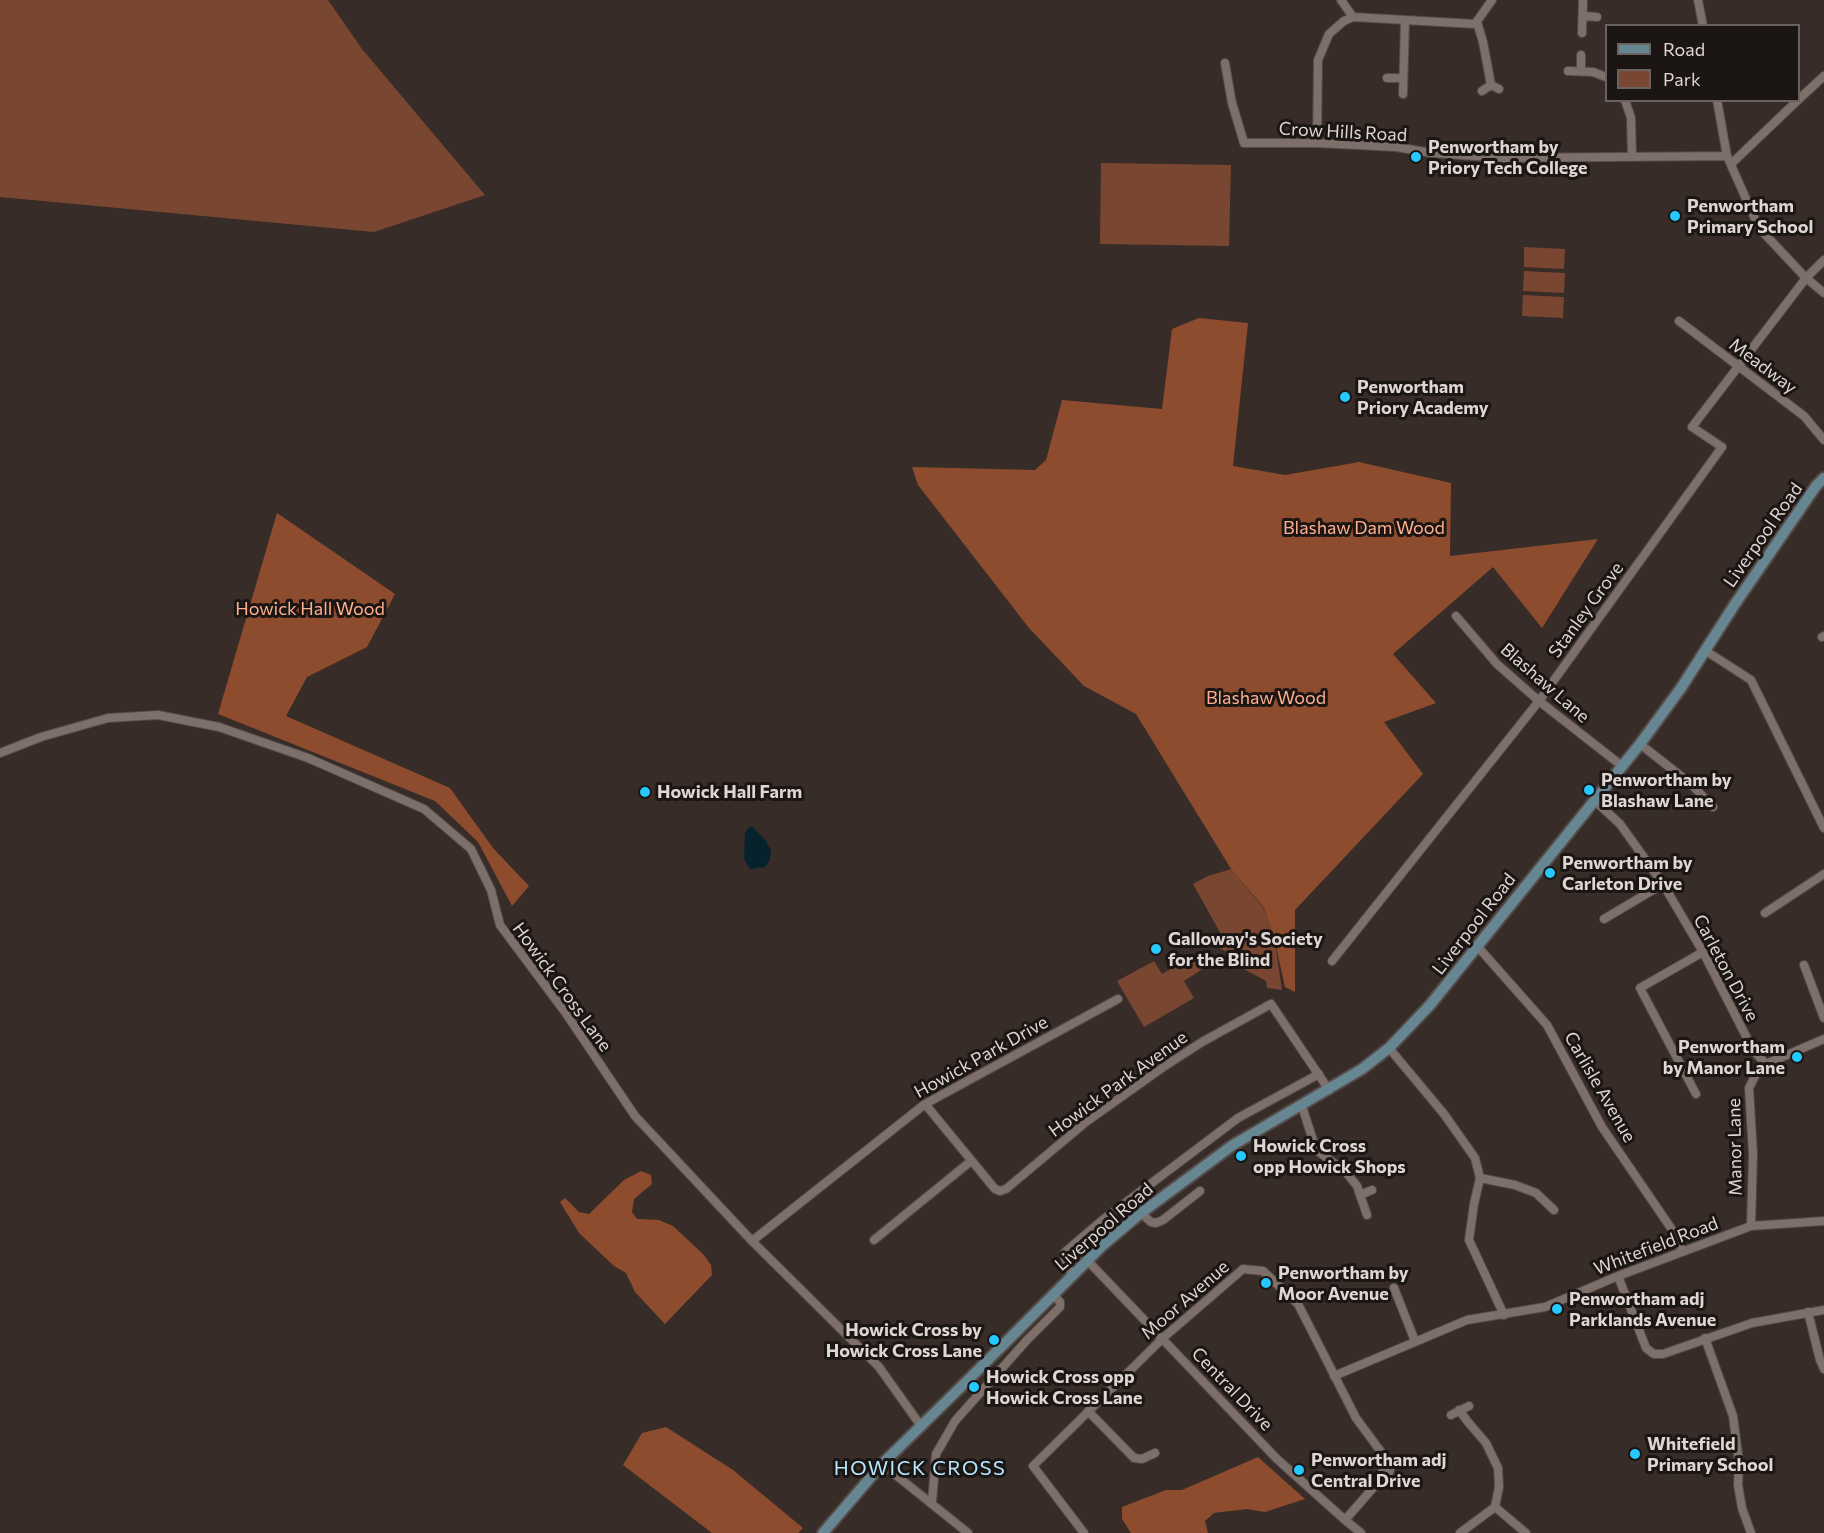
<!DOCTYPE html>
<html>
<head>
<meta charset="utf-8">
<style>
  body { margin:0 }
  #map { position:relative; width:1824px; height:1533px; overflow:hidden; background:#372c27; font-family:Commissioner,sans-serif }
  canvas { display:block }
  .legend { position:absolute; left:1605px; top:24px; width:195px; height:78px; box-sizing:border-box; background:#1b1513; border:2px solid #696260; margin:0; padding:8px 10px; list-style:none; font-size:18px; color:#ded6d3 }
  .legend li { display:flex; align-items:center; gap:12px; height:30px }
  .legend b { width:30px; border:2px solid #696260 }
</style>
</head>
<body>
<div id="map">
<canvas width="1824" height="1533"></canvas>
<ul class="legend">
<li><b style="height:8px;background:#668692"></b>Road</li>
<li><b style="height:16px;background:#794731"></b>Park</li>
</ul>
</div>
<script>
const g = document.querySelector('canvas').getContext('2d');
g.lineJoin = 'round';
function paint(path, color) {
  g.fillStyle = color;
  g.fill(path, 'evenodd');
}
function shape(rows) {
  const path = new Path2D();
  for (const r of rows) {
    path.moveTo(r[0], r[1]);
    for (let i = 2; i < r.length; i += 2) path.lineTo(r[i], r[i + 1]);
  }
  return path;
}
function strokePath(path, color, width, dash) {
  g.strokeStyle = color;
  g.lineWidth = width;
  g.lineCap = dash ? 'butt' : 'round';
  g.setLineDash(dash || []);
  g.stroke(path);
}
function label(font, color, halo, rows, align = 'center') {
  g.font = font + ' Commissioner,sans-serif';
  g.lineWidth = 6;
  g.setLineDash([]);
  g.textBaseline = 'middle';
  g.strokeStyle = halo;
  g.fillStyle = color;
  for (const [text, x, y, turn = 0] of rows) {
    g.save();
    g.translate(x, y);
    g.rotate((+turn || 0) * Math.PI / 180);
    g.textAlign = isNaN(turn) ? turn : align;
    if (halo) g.strokeText(text, 0, 0);
    g.fillText(text, 0, 0);
    g.restore();
  }
}
paint(shape([
  [0,0,328,0,362,49,485,195,374,232,0,197],
  [1101,163,1231,165,1229,246,1100,244],
  [1524,247,1565,249,1564,269,1524,267],
  [1524,271,1565,273,1564,293,1523,291],
  [1523,295,1564,297,1563,318,1522,316],
  [1231,869,1264,909,1275,942,1282,990,1267,988,1266,981,1240,967,1243,962,1211,943,1222,936,1193,884,1208,876],
  [1204,956,1209,965,1184,981,1194,998,1144,1027,1117,981,1154,961,1162,974,1192,957]
]), '#794731');
paint(shape([
  [1199,318,1248,323,1233,466,1285,475,1359,462,1451,483,1450,556,1598,539,1542,628,1493,567,1393,654,1436,703,1384,722,1423,774,1295,910,1295,992,1285,987,1275,942,1264,908,1231,869,1136,714,1084,686,1029,628,918,485,912,467,1035,470,1046,460,1062,400,1162,409,1172,329],
  [277,513,395,594,367,647,307,677,286,716,450,788,493,848,529,886,512,906,478,842,435,801,218,714],
  [641,1171,651,1175,652,1184,634,1199,632,1212,637,1219,659,1220,673,1226,704,1255,711,1265,712,1275,665,1324,635,1292,626,1273,614,1266,579,1233,560,1202,565,1198,579,1212,589,1214,624,1180],
  [666,1427,733,1470,803,1528,798,1533,712,1533,623,1465,642,1433],
  [1258,1457,1305,1499,1265,1512,1247,1509,1214,1513,1205,1521,1208,1533,1131,1533,1122,1519,1122,1507,1166,1490,1182,1490]
]), '#8e4c2e');
paint(shape([
  [749,827,753,827,766,841,771,851,770,860,765,867,750,869,744,859,745,833]
]), '#05222d');
const street = shape([
  [1341,0,1353,17],
  [1698,0,1703,26],
  [1583,16,1597,17],
  [1477,22,1483,42,1491,85],
  [1582,33,1583,0],
  [1225,63,1232,103,1244,143,1317,143,1396,147,1432,153,1504,158,1727,156],
  [1568,71,1593,72,1606,77],
  [1581,71,1581,55],
  [1387,78,1403,78],
  [1482,91,1491,85,1499,89],
  [1403,94,1405,21],
  [1625,100,1631,118,1632,157],
  [1717,100,1727,156,1759,228,1806,278,1824,293],
  [1798,100,1824,76],
  [1317,143,1318,60,1329,34,1344,21,1353,17,1475,24,1492,0],
  [1731,164,1798,100],
  [1679,321,1804,416,1824,440],
  [1456,616,1497,664,1539,701,1622,766],
  [1822,637,1824,636],
  [1706,651,1751,680,1824,828],
  [1640,744,1691,784,1713,807],
  [0,753,41,737,108,718,158,715,219,727,308,758,424,809,471,849,491,890,500,925,565,1012,635,1116,752,1241,879,1367,921,1426],
  [1594,800,1620,824,1663,884,1703,952,1753,1050,1766,1064],
  [1765,913,1824,874],
  [1604,919,1663,884],
  [1478,947,1547,1025,1602,1127,1675,1234,1682,1251],
  [1332,961,1539,701,1722,447,1692,427,1806,278,1824,260],
  [1804,965,1824,1018],
  [1389,1048,1444,1114,1475,1158,1480,1178,1474,1204,1469,1240,1504,1315],
  [1696,1094,1640,988,1703,952],
  [925,1104,995,1189,1000,1191,1006,1189,1086,1122,1162,1068,1202,1042,1271,1004,1329,1090],
  [1302,1106,1316,1150,1345,1171,1357,1186,1367,1215],
  [1480,1178,1515,1185,1536,1193,1554,1210],
  [1360,1195,1372,1190],
  [1141,1213,1151,1222,1156,1223,1163,1220,1200,1191],
  [1751,1226,1753,1154,1749,1088,1755,1076,1766,1064,1824,1039],
  [874,1240,971,1161],
  [752,1241,925,1104,1118,999],
  [1087,1260,1277,1459,1345,1520,1361,1533],
  [1072,1275,1066,1263,1064,1253,1100,1222,1238,1118,1319,1074],
  [1618,1276,1646,1348,1654,1354,1663,1354,1752,1323,1824,1310],
  [1394,1288,1415,1341],
  [1808,1312,1820,1360,1824,1369],
  [1705,1338,1733,1416,1739,1462,1738,1485,1742,1508,1751,1533],
  [1334,1376,1467,1320,1545,1307,1618,1276,1751,1226,1824,1221],
  [1459,1410,1468,1422,1486,1443,1498,1468,1499,1487,1495,1507,1460,1533],
  [1088,1411,1134,1458,1142,1459,1155,1453],
  [1451,1415,1469,1406],
  [882,1464,968,1533],
  [1380,1480,1387,1478,1390,1470,1385,1458],
  [932,1502,936,1454,955,1421,1027,1340,1060,1307,1060,1302,1053,1294],
  [1495,1507,1526,1533],
  [1084,1533,1033,1466,1163,1338,1243,1269,1263,1271,1298,1304,1356,1418,1384,1456,1383,1470,1380,1480,1345,1520]
]);
const secondary = shape([
  [823,1533,882,1464,967,1381,1102,1246,1141,1213,1233,1145,1362,1069,1389,1048,1430,1005,1640,744,1681,688,1735,604,1816,486,1824,478]
]);
strokePath(street, '#544a47', 10);
strokePath(secondary, '#544a47', 14);
strokePath(street, '#7d6f6a', 8);
strokePath(secondary, '#668692', 10);
for (const [x, y, r, color] of [
  [1416,157,6,"#25c9fe"],
  [1675,216,6,"#25c9fe"],
  [1345,397,6,"#25c9fe"],
  [1589,790,6,"#25c9fe"],
  [645,792,6,"#25c9fe"],
  [1550,873,6,"#25c9fe"],
  [1156,949,6,"#25c9fe"],
  [1797,1057,6,"#25c9fe"],
  [1241,1156,6,"#25c9fe"],
  [1266,1283,6,"#25c9fe"],
  [1557,1309,6,"#25c9fe"],
  [994,1340,6,"#25c9fe"],
  [974,1387,6,"#25c9fe"],
  [1635,1454,6,"#25c9fe"],
  [1299,1470,6,"#25c9fe"]
]) {
  const dot = new Path2D();
  dot.arc(x, y, r, 0, 2 * Math.PI);
  g.fillStyle = color;
  g.fill(dot);
  strokePath(dot, '#1b1513', 2);
}
label('18px', '#ded6d3', '#1b1513', [
  ["Crow Hills Road",1343,132,3],
  ["Meadway",1763,366,37],
  ["Liverpool Road",1763,535,-55],
  ["Stanley Grove",1586,610,-54],
  ["Blashaw Lane",1545,683,41],
  ["Liverpool Road",1474,924,-52],
  ["Carleton Drive",1726,968,62],
  ["Howick Cross Lane",562,987,54],
  ["Howick Park Drive",981,1057,-29],
  ["Howick Park Avenue",1118,1084,-36],
  ["Carlisle Avenue",1600,1087,60],
  ["Manor Lane",1735,1147,-91],
  ["Liverpool Road",1104,1227,-41],
  ["Whitefield Road",1656,1246,-21],
  ["Moor Avenue",1185,1300,-41],
  ["Central Drive",1232,1389,46]
]);
label('bold 18px', '#ded6d3', '#1b1513', [
  ["Penwortham by",1428,147],
  ["Priory Tech College",1428,168],
  ["Penwortham",1687,206],
  ["Primary School",1687,227],
  ["Penwortham",1357,387],
  ["Priory Academy",1357,408],
  ["Penwortham by",1601,780],
  ["Blashaw Lane",1601,801],
  ["Howick Hall Farm",657,792],
  ["Penwortham by",1562,863],
  ["Carleton Drive",1562,884],
  ["Galloway's Society",1168,939],
  ["for the Blind",1168,960],
  ["Penwortham",1785,1047,"right"],
  ["by Manor Lane",1785,1068,"right"],
  ["Howick Cross",1253,1146],
  ["opp Howick Shops",1253,1167],
  ["Penwortham by",1278,1273],
  ["Moor Avenue",1278,1294],
  ["Penwortham adj",1569,1299],
  ["Parklands Avenue",1569,1320],
  ["Howick Cross by",982,1330,"right"],
  ["Howick Cross Lane",982,1351,"right"],
  ["Howick Cross opp",986,1377],
  ["Howick Cross Lane",986,1398],
  ["Whitefield",1647,1444],
  ["Primary School",1647,1465],
  ["Penwortham adj",1311,1460],
  ["Central Drive",1311,1481]
], 'left');
label('18px', '#feaf8d', '#1b1513', [
  ["Blashaw Dam Wood",1364,528],
  ["Howick Hall Wood",310,609],
  ["Blashaw Wood",1266,698]
]);
g.letterSpacing = '1.5px';
label('20px', '#b6e8fe', '#1b1513', [
  ["HOWICK CROSS",920,1468]
]);
g.letterSpacing = '0px';
</script>
</body>
</html>
